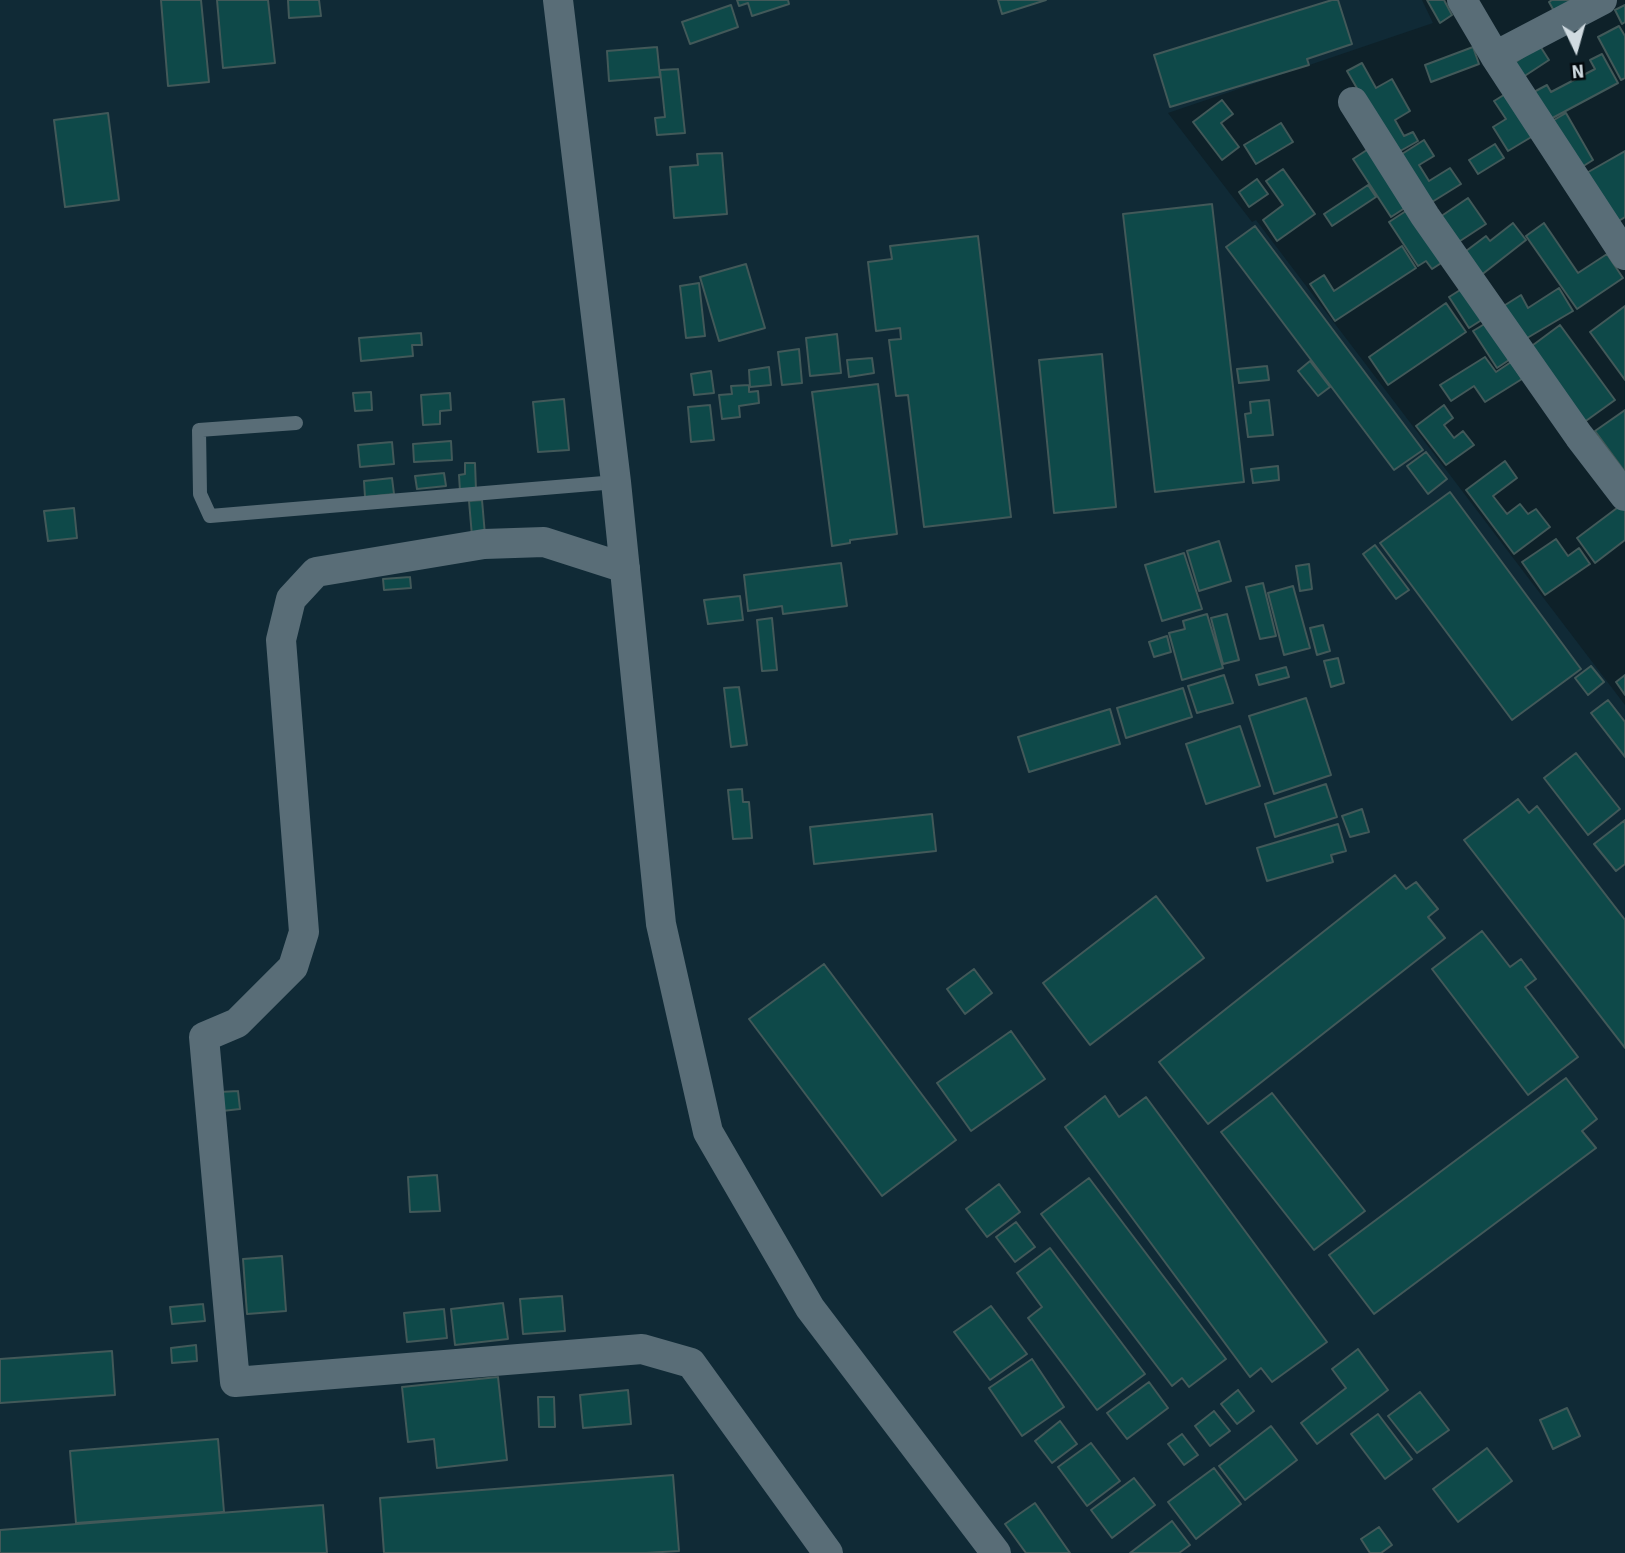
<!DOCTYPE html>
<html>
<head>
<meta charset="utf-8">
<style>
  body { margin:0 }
  #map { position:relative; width:1625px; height:1553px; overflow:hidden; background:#0e2129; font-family:"Source Sans 3",sans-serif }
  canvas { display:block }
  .north { position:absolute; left:1541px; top:14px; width:70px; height:70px; -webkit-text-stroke:5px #03090d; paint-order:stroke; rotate:175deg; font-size:19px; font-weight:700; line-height:28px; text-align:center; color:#d0dbe1 }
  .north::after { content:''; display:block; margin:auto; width:24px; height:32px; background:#d0dbe1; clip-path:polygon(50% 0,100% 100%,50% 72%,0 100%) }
</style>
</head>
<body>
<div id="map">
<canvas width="1625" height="1553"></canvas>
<div class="north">N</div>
</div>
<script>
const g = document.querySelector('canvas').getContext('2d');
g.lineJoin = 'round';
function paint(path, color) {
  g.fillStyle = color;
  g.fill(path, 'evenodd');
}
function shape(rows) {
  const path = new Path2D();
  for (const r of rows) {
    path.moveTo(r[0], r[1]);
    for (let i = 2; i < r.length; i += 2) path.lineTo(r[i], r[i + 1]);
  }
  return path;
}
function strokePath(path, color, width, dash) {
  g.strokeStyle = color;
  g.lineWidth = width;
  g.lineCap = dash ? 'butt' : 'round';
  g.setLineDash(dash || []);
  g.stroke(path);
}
paint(shape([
  [0,0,1422,0,1433,23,1168,113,1252,222,1256,220,1625,705,1625,1553,0,1553]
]), '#102a36');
const building = shape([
  [161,0,201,0,209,82,168,86,161,0],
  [217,0,268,0,275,63,223,68,217,0],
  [288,0,319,0,321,16,289,18,288,0],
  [737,0,788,0,789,4,752,16,748,3,739,6,737,0],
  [998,0,1046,0,1002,14,998,0],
  [1332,0,1338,0,1352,44,1307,59,1309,65,1170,107,1154,55,1332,0],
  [1427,0,1444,0,1452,15,1440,23,1427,0],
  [1552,0,1595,0,1559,20,1549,2,1552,0],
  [731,5,738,27,690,44,682,22,731,5],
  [1625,5,1625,22,1622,24,1615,10,1625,5],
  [1619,26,1625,36,1625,78,1621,80,1598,37,1619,26],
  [1540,46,1549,60,1520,79,1511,65,1540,46],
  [657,47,660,77,609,81,607,51,657,47],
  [1473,47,1479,64,1431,82,1425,65,1473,47],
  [1602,54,1618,83,1545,122,1530,94,1547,85,1551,92,1595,69,1590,60,1602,54],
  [1362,63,1376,88,1392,79,1410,111,1395,120,1404,136,1413,132,1418,141,1395,154,1347,71,1362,63],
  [678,69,685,133,657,135,655,118,665,117,660,70,678,69],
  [1507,93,1533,136,1508,151,1493,127,1506,119,1494,101,1507,93],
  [1222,100,1233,114,1221,123,1239,147,1222,160,1193,122,1222,100],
  [108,113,119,200,65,207,54,120,108,113],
  [1566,113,1593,160,1574,172,1547,124,1566,113],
  [1281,123,1293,142,1256,164,1244,145,1281,123],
  [1424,140,1434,156,1419,165,1429,181,1450,168,1461,184,1424,207,1394,159,1424,140],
  [1495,144,1504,158,1478,174,1469,160,1495,144],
  [1373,146,1411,204,1391,217,1353,159,1373,146],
  [1625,151,1625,217,1612,225,1583,175,1625,151],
  [722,153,727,214,674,218,670,167,698,165,697,154,722,153],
  [1283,169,1315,214,1277,241,1263,220,1283,205,1266,181,1283,169],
  [1257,179,1268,194,1249,207,1239,192,1257,179],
  [1368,185,1376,197,1332,226,1324,214,1368,185],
  [1468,198,1486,224,1454,245,1437,219,1468,198],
  [1212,204,1244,482,1155,492,1123,214,1212,204],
  [1412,207,1446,260,1432,269,1426,261,1418,266,1389,222,1412,207],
  [1513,223,1526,240,1480,276,1462,254,1486,236,1490,241,1513,223],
  [1544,223,1578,273,1607,254,1623,278,1577,309,1526,236,1544,223],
  [1255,226,1423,450,1394,470,1226,247,1255,226],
  [978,236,1011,517,924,527,908,395,896,396,889,340,901,339,900,328,876,331,868,262,892,259,890,246,978,236],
  [1402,246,1416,268,1335,321,1310,284,1324,275,1334,291,1402,246],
  [746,264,765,328,719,341,700,277,746,264],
  [699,283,705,336,686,338,680,286,699,283],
  [1468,285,1488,316,1469,328,1449,297,1468,285],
  [1559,288,1573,311,1522,341,1502,307,1521,295,1528,308,1559,288],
  [1446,303,1466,332,1388,385,1369,357,1446,303],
  [1625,306,1625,380,1590,332,1625,306],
  [1491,320,1515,356,1497,368,1473,331,1491,320],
  [1560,325,1615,400,1583,423,1529,348,1560,325],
  [421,333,422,345,412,345,413,356,361,361,359,338,421,333],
  [837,334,841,373,810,376,806,338,837,334],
  [799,349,802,383,782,385,778,352,799,349],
  [1102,354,1116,507,1054,513,1039,360,1102,354],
  [1485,357,1496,372,1511,362,1522,379,1485,402,1474,386,1451,401,1440,385,1485,357],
  [872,358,874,373,849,377,847,360,872,358],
  [1310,361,1330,387,1318,396,1298,371,1310,361],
  [1267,366,1269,380,1239,383,1237,369,1267,366],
  [769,367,771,385,750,387,749,370,769,367],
  [711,371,714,393,694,395,691,374,711,371],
  [878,384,897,534,850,540,850,543,832,546,812,392,878,384],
  [749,385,749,392,758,391,759,403,739,406,740,417,722,419,719,395,732,394,731,386,749,385],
  [371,392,372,410,355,411,353,393,371,392],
  [450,393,451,410,440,411,440,424,423,425,421,395,450,393],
  [564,399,569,450,538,452,533,402,564,399],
  [1269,400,1273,435,1248,437,1245,414,1251,413,1250,402,1269,400],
  [710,405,714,440,691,442,688,407,710,405],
  [1444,405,1453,418,1444,425,1454,438,1463,431,1474,445,1446,465,1416,426,1444,405],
  [1625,410,1625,472,1595,431,1625,410],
  [451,441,452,460,414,462,413,444,451,441],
  [392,442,394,464,360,467,358,445,392,442],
  [1426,452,1447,479,1428,494,1407,466,1426,452],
  [1505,461,1517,478,1493,496,1507,514,1520,504,1528,514,1536,509,1550,527,1514,554,1466,490,1505,461],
  [465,463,475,463,476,490,460,491,459,475,465,474,465,463],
  [1278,466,1279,480,1253,483,1251,469,1278,466],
  [444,473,446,486,417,489,415,476,444,473],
  [392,478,394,494,365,497,364,481,392,478],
  [1450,492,1581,669,1512,720,1380,543,1450,492],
  [482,500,485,535,472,536,469,501,482,500],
  [1621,505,1625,510,1625,540,1595,563,1577,538,1621,505],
  [74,508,77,538,48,541,44,511,74,508],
  [1556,539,1568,556,1579,548,1590,564,1545,595,1522,562,1556,539],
  [1219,541,1231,581,1199,591,1187,551,1219,541],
  [1375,545,1409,590,1396,599,1363,554,1375,545],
  [1184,553,1202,609,1162,621,1145,565,1184,553],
  [841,563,847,606,783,614,782,606,748,611,744,575,841,563],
  [1309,564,1312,589,1300,591,1296,566,1309,564],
  [410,577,411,588,384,590,383,579,410,577],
  [1263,583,1276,636,1260,639,1246,587,1263,583],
  [1293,586,1310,648,1284,655,1268,593,1293,586],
  [740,596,743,620,708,624,704,600,740,596],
  [1207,614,1223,668,1182,680,1169,633,1185,629,1183,621,1207,614],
  [1227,614,1239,660,1223,664,1211,618,1227,614],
  [772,618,777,670,762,671,757,620,772,618],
  [1323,625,1330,651,1317,655,1310,628,1323,625],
  [1167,636,1171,652,1154,657,1149,642,1167,636],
  [1338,658,1344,683,1331,687,1324,661,1338,658],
  [1591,666,1604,682,1588,695,1575,678,1591,666],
  [1286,667,1289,677,1259,685,1256,675,1286,667],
  [1224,675,1233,703,1197,713,1188,686,1224,675],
  [1625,675,1625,695,1616,682,1625,675],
  [739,687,747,745,731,747,724,688,739,687],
  [1183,688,1192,717,1126,738,1117,708,1183,688],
  [1306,698,1331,775,1274,794,1249,716,1306,698],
  [1608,700,1625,722,1625,757,1591,713,1608,700],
  [1110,709,1120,744,1029,772,1018,737,1110,709],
  [1240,726,1260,786,1206,804,1186,744,1240,726],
  [1576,753,1620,809,1588,835,1544,778,1576,753],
  [1326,784,1337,817,1275,837,1265,804,1326,784],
  [742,789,743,802,749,802,752,838,733,839,728,790,742,789],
  [1518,799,1529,813,1537,806,1625,920,1625,1048,1464,840,1518,799],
  [1362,809,1369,832,1350,837,1342,816,1362,809],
  [932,814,936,851,814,864,810,827,932,814],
  [1625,820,1625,864,1616,871,1594,844,1625,820],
  [1338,824,1346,851,1331,855,1333,862,1267,881,1257,848,1338,824],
  [1395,875,1406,889,1416,882,1438,909,1428,917,1445,938,1208,1124,1159,1062,1395,875],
  [1156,896,1204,958,1090,1045,1043,983,1156,896],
  [1482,931,1510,967,1521,959,1536,979,1525,987,1578,1057,1528,1095,1432,969,1482,931],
  [824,964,956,1140,882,1196,749,1019,824,964],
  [974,969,992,993,965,1014,947,989,974,969],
  [1011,1031,1045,1079,971,1131,937,1083,1011,1031],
  [1566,1078,1597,1119,1582,1131,1596,1148,1374,1314,1329,1255,1566,1078],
  [238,1091,240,1109,222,1111,220,1092,238,1091],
  [1272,1093,1365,1211,1314,1250,1221,1132,1272,1093],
  [1105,1096,1119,1117,1146,1097,1327,1342,1272,1382,1261,1368,1250,1377,1065,1127,1105,1096],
  [437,1175,440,1211,410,1212,408,1177,437,1175],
  [1089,1178,1226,1359,1189,1387,1182,1378,1172,1386,1041,1214,1089,1178],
  [999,1184,1020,1212,987,1237,966,1209,999,1184],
  [1016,1222,1035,1247,1015,1262,996,1237,1016,1222],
  [1050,1248,1145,1374,1097,1410,1028,1318,1042,1307,1017,1273,1050,1248],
  [282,1256,286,1311,247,1314,243,1259,282,1256],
  [562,1296,565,1331,523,1334,520,1299,562,1296],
  [503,1303,508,1339,455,1345,451,1309,503,1303],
  [203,1304,205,1321,172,1324,170,1307,203,1304],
  [991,1306,1027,1354,990,1380,954,1332,991,1306],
  [444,1309,447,1338,407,1342,404,1313,444,1309],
  [196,1345,197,1361,172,1363,171,1348,196,1345],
  [1358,1349,1388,1390,1317,1444,1301,1423,1346,1388,1332,1369,1358,1349],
  [112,1351,115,1395,0,1403,0,1359,112,1351],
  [1032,1359,1064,1407,1022,1436,989,1388,1032,1359],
  [498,1377,507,1460,437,1468,434,1439,408,1442,402,1387,498,1377],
  [1149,1382,1168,1408,1127,1439,1107,1413,1149,1382],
  [628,1390,631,1424,583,1428,580,1395,628,1390],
  [1238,1390,1254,1411,1237,1424,1221,1404,1238,1390],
  [1420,1392,1449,1430,1417,1453,1388,1416,1420,1392],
  [538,1397,554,1397,555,1427,539,1427,538,1397],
  [1567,1408,1580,1436,1553,1449,1540,1420,1567,1408],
  [1214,1411,1230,1431,1210,1446,1195,1426,1214,1411],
  [1378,1414,1412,1459,1385,1479,1351,1434,1378,1414],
  [1060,1421,1077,1444,1052,1463,1035,1441,1060,1421],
  [1271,1426,1297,1460,1245,1500,1219,1466,1271,1426],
  [1182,1434,1198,1455,1184,1465,1168,1444,1182,1434],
  [218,1439,224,1512,76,1523,70,1451,218,1439],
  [1091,1443,1120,1481,1087,1506,1058,1467,1091,1443],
  [1487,1448,1512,1481,1458,1522,1433,1489,1487,1448],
  [1214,1468,1241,1504,1196,1539,1168,1502,1214,1468],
  [673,1475,679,1551,646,1553,384,1553,380,1498,673,1475],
  [1134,1478,1155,1505,1112,1538,1091,1510,1134,1478],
  [1035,1503,1070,1553,1026,1553,1005,1524,1035,1503],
  [323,1505,327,1553,0,1553,0,1530,323,1505],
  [1172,1521,1190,1545,1179,1553,1130,1553,1172,1521],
  [1379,1527,1392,1545,1381,1553,1370,1553,1361,1539,1379,1527]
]);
paint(building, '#0e4949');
strokePath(building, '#425959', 2);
strokePath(shape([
  [296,423,199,430,200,494,210,516,616,482]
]), '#596d77', 14);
strokePath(shape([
  [558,0,616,482,661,924,708,1132,810,1308,996,1553],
  [1462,0,1495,56,1625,255],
  [1495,56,1602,0],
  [1353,102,1425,216,1579,436,1625,496],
  [625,568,544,542,484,544,316,572,291,599,281,640,304,932,293,967,237,1023,204,1037,235,1382,642,1349,691,1363,828,1553]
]), '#596d77', 30);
</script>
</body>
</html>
